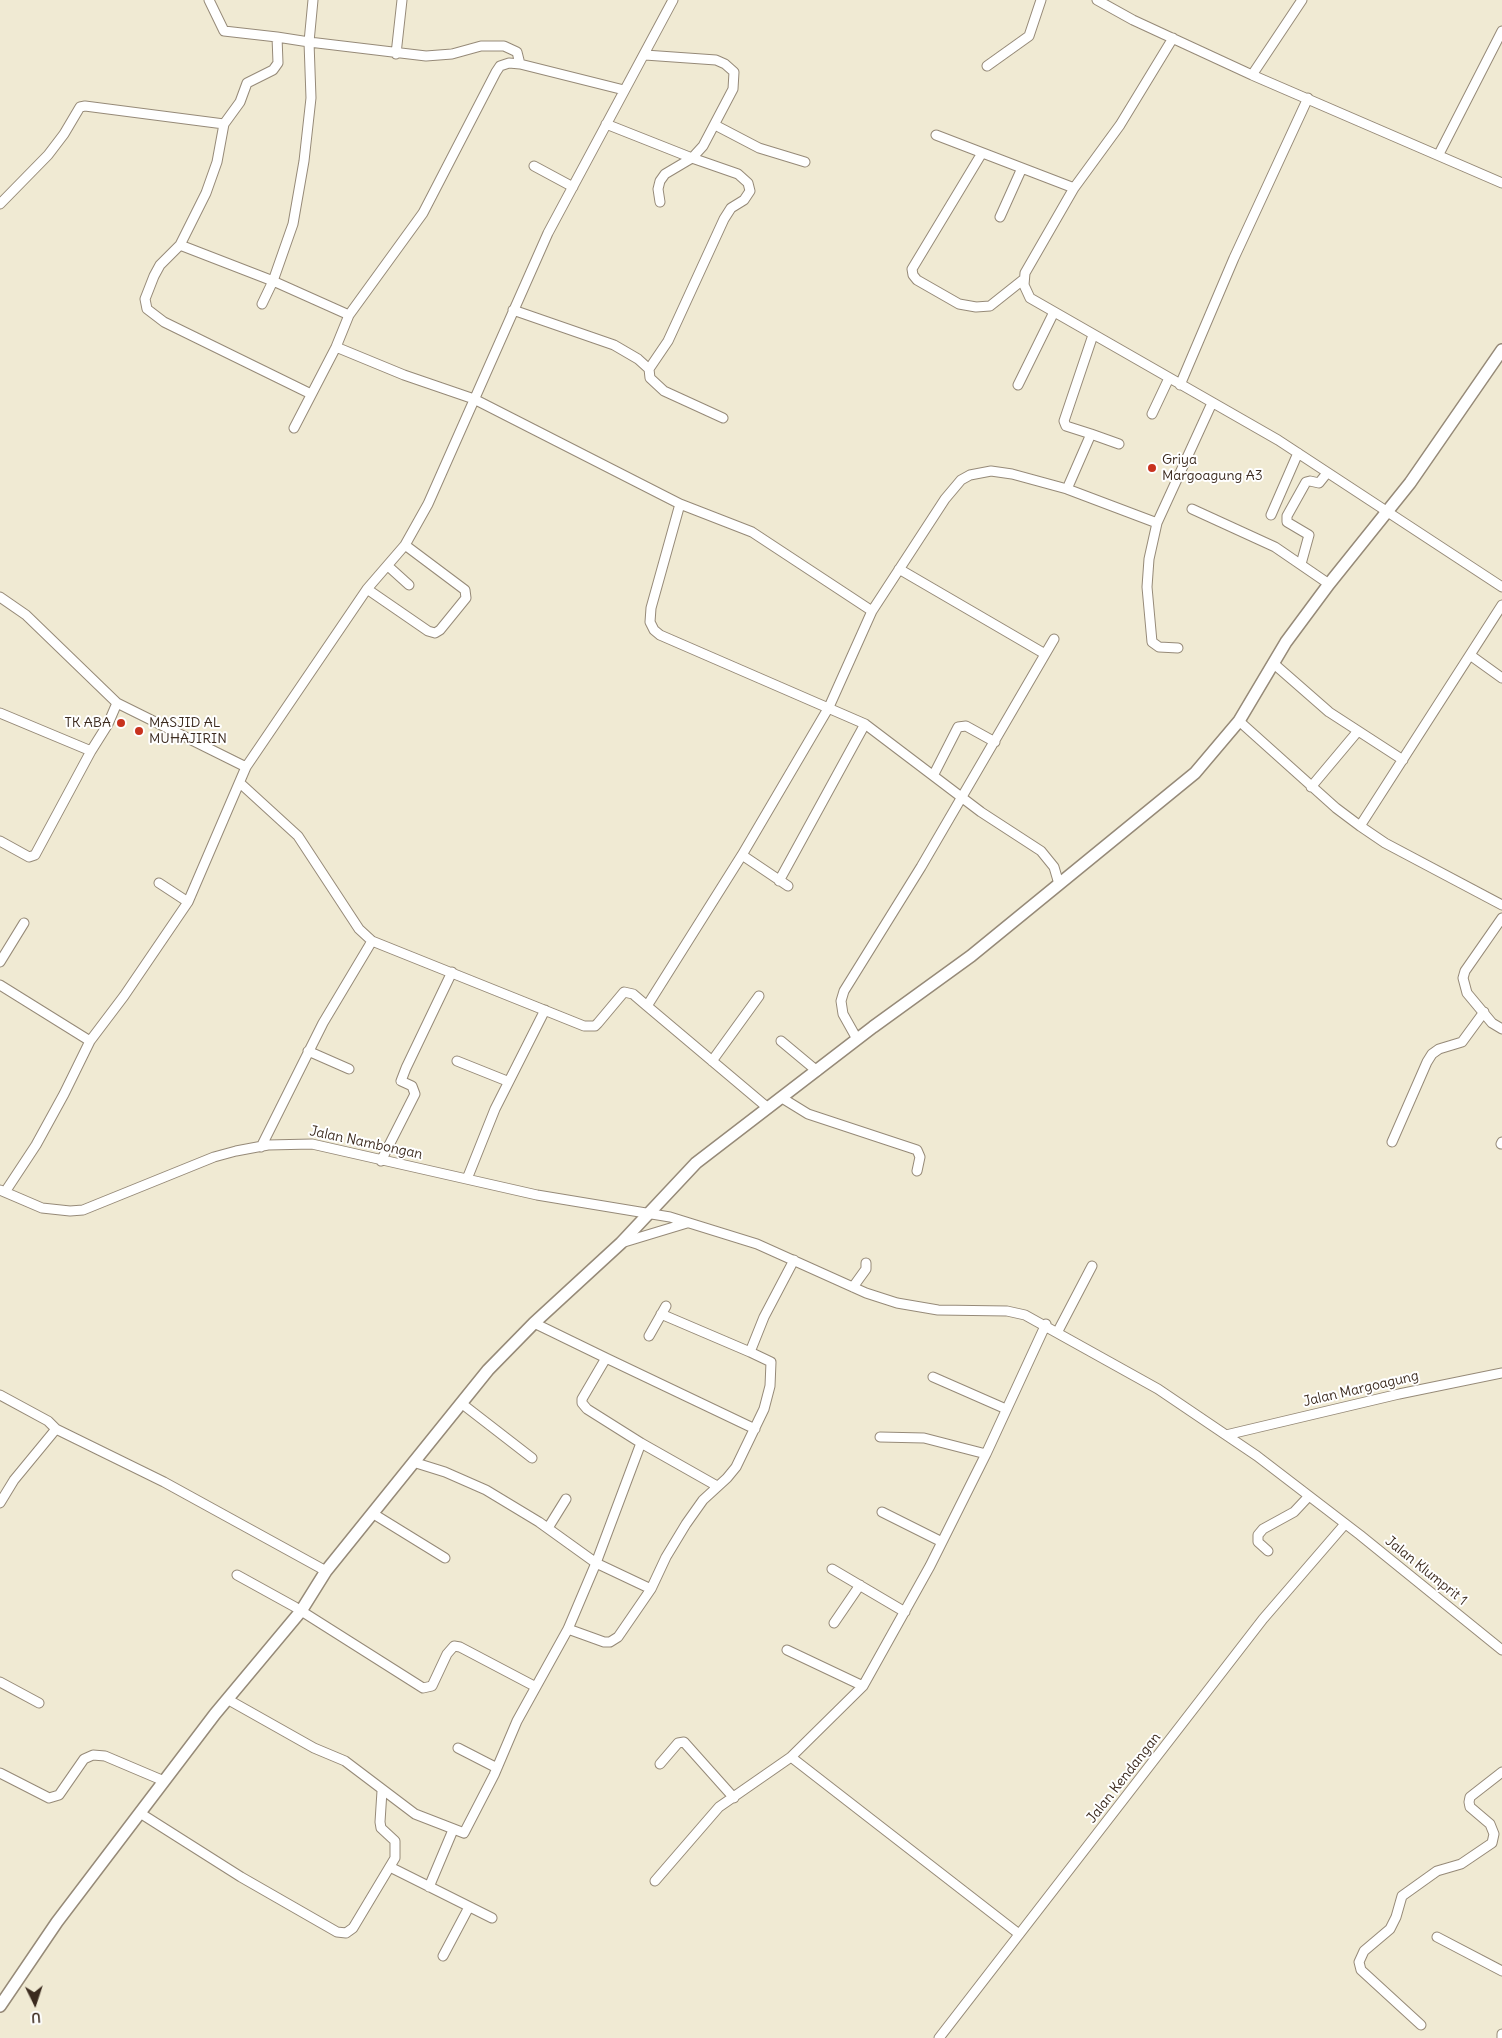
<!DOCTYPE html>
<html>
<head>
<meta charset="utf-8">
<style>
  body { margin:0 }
  #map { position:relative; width:1502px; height:2038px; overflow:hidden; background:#f0ead3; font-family:Delius,sans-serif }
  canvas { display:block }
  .north { position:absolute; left:10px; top:1978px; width:50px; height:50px; -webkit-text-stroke:4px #fff; paint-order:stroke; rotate:176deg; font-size:14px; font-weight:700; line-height:20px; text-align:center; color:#3b2a1e }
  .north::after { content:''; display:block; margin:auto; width:18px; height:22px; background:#3b2a1e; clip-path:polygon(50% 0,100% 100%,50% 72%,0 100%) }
</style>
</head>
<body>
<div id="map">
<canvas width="1502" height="2038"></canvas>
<div class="north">U</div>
</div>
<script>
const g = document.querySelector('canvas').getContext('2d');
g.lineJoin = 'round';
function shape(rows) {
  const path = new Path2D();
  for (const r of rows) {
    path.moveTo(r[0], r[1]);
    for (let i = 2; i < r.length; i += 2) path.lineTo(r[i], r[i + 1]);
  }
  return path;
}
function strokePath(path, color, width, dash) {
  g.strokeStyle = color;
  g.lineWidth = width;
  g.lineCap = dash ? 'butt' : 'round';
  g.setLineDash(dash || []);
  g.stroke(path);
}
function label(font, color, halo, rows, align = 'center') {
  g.font = font + ' Delius,sans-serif';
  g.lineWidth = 4;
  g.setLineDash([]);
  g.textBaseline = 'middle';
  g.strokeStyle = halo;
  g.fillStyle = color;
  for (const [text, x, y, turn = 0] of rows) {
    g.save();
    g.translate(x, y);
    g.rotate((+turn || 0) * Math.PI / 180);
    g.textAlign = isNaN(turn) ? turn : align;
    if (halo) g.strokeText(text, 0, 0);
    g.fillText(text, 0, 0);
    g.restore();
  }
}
const minor = shape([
  [209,0,224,31,277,37,278,63,273,70,247,83,240,102,224,124,217,162,206,193,180,245,273,281,293,224,304,161,311,98,309,42,426,56,452,54,481,46,504,46,517,52,520,64,624,90],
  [1097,0,1133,20,1252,75,1502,183],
  [277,37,309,42,313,0],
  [1173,38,1120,125,1074,188,1025,273,1024,285,1030,298,1278,440,1502,587],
  [396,54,402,0],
  [987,66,1029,36,1041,0],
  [1252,75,1302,0],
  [606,124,692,158,665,174,660,181,658,189,660,202],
  [715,125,759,148,805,162],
  [936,135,1074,188],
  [982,153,912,269,913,275,917,280,959,304,976,307,990,306,1024,279],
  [1439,154,1502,31],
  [534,166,573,187],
  [0,204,48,155,64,134,80,107,85,106,224,124],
  [1000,217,1022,168],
  [180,245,160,265,154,276,145,299,147,309,164,322,311,394],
  [262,304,273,281,349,315],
  [513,310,614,345,638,359,649,369,668,341,724,219,731,208,744,200,750,191,748,183,738,174,692,158,703,146,733,89,734,72,725,64,716,60,645,55],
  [336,347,404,375,474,399,680,504,651,608,650,622,654,630,660,635,865,724,981,812,1041,851,1054,867,1059,884],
  [649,369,650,378,664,391,723,418],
  [1018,385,1054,312],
  [1180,385,1234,258,1308,98],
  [1152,414,1169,378],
  [294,428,336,347,349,315,423,213,496,72,500,66,509,63,520,64],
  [1091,434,1119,444],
  [1067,489,1091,434,1066,426,1064,421,1093,335],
  [680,504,752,532,872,611],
  [1192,509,1275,547,1329,584],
  [1271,515,1298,453],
  [1301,564,1309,535,1287,522,1287,516,1306,482,1310,481,1319,483,1327,473],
  [388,566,409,585],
  [899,569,1045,654],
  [367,589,428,631,435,633,440,630,466,598,465,590,405,545],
  [0,597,26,615,117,703,246,767],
  [1178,648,1159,647,1152,642,1147,587,1149,559,1157,523,1212,403],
  [1470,655,1502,678],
  [1273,663,1329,712,1403,760],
  [0,713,91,751,108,724,117,703],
  [1239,721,1336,808,1360,826,1385,843,1502,905],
  [934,774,958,727,966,726,995,742],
  [240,783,298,836,359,929,372,941,584,1026,595,1026,598,1023,624,992,633,994,647,1006],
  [1311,787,1358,731],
  [1360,826,1502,605],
  [0,841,29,857,35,855,91,751],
  [742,855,788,886],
  [779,881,865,724],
  [159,883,188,902],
  [1502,918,1465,971,1463,978,1467,993,1492,1023,1502,1029],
  [0,962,24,923],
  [0,985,90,1041],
  [857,1039,843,1014,841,1001,844,991,921,867,1054,639],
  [781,1041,817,1071],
  [308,1051,349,1069],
  [457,1061,507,1081],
  [712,1061,759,996],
  [782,1098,808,1114,917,1150,920,1157,917,1171],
  [768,1108,647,1006,742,855,829,707,872,611,945,499,961,480,970,475,991,471,1012,474,1067,489,1157,523],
  [1392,1142,1427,1062,1432,1054,1439,1049,1462,1042,1484,1012],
  [1501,1144,1502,1142],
  [261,1147,323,1023,372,941],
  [381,1161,415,1094,412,1086,401,1081,406,1068,452,972],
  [467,1179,495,1109,545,1010],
  [0,1190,42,1208,70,1211,83,1210,214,1157,236,1151,268,1145,312,1144,537,1195,670,1217,757,1244,866,1293,897,1303,938,1310,1007,1311,1025,1315,1158,1389,1257,1456,1360,1535,1502,1650],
  [5,1192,36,1145,64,1094,90,1041,124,996,188,902,246,767,367,589,405,545,428,504,548,233,673,0],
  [621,1243,687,1223],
  [853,1287,866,1269,866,1263],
  [661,1314,750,1352],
  [534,1323,606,1358,582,1399,582,1403,587,1409,641,1443,717,1486],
  [1058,1331,1092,1266],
  [649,1336,666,1306],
  [606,1358,755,1429],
  [933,1377,1006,1409],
  [0,1395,48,1421,56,1429,164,1482,326,1571],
  [461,1403,532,1458],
  [1226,1435,1399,1394,1502,1373],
  [880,1437,924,1438,986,1454],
  [641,1443,596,1563,651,1589],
  [0,1503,14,1480,56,1429],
  [882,1512,942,1542],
  [372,1513,445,1558],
  [548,1528,566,1499],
  [1268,1551,1258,1542,1258,1535,1263,1529,1294,1512,1309,1496],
  [832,1569,905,1612],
  [237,1575,295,1607,423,1688,432,1686,447,1654,454,1646,460,1647,536,1687],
  [834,1623,860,1585],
  [568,1629,604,1642,610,1642,618,1637,651,1589,666,1557,686,1524,703,1500,727,1478,736,1467,764,1409,770,1386,771,1362,750,1352,764,1317,794,1260],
  [787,1650,863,1686],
  [0,1682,39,1703],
  [227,1699,314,1748,345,1761,415,1814,464,1833,494,1775,517,1721,568,1629,596,1563,539,1522,486,1490,445,1472,413,1462],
  [458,1748,497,1768],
  [791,1757,1019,1934],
  [660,1764,678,1743,684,1742,734,1798],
  [0,1773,49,1798,59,1795,84,1759,93,1755,105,1756,164,1781],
  [140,1813,241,1877,337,1932,346,1933,353,1928,395,1858,395,1841,381,1828,380,1822,382,1791],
  [390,1867,492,1918],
  [655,1881,719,1807,791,1757,863,1686,930,1566,986,1454,1046,1324],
  [429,1887,453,1830],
  [1437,1937,1502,1971],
  [443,1956,469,1907],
  [1421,2025,1361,1970,1359,1962,1364,1951,1390,1929,1396,1917,1402,1896,1437,1871,1461,1864,1492,1843,1494,1834,1490,1824,1470,1807,1469,1802,1470,1797,1502,1772],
  [939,2038,1263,1619,1345,1524],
  [1502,2038,1502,2034]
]);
const tertiary = shape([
  [0,2006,57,1922,215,1714,301,1611,326,1571,488,1370,534,1323,621,1243,696,1163,873,1027,971,956,1195,773,1239,721,1286,642,1329,584,1410,483,1502,350]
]);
strokePath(minor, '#968a78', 11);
strokePath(tertiary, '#968a78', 14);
strokePath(minor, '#fff', 9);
strokePath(tertiary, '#fff', 11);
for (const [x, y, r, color] of [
  [1152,468,5,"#c8321e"],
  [121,723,5,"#c8321e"],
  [139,731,5,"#c8321e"]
]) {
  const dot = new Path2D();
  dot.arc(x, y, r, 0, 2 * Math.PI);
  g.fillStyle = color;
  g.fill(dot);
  strokePath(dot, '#fff', 2);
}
label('14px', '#3b2a1e', '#fff', [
  ["Griya",1162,460],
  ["Margoagung A3",1162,476],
  ["TK ABA",111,723,"right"],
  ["MASJID AL",149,723],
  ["MUHAJIRIN",149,739]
], 'left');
label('14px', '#3b2a1e', '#fff', [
  ["Jalan Nambongan",366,1143,12],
  ["Jalan Margoagung",1361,1389,-13],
  ["Jalan Klumprit 1",1426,1571,39],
  ["Jalan Kendangan",1124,1778,-52]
]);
</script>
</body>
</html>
